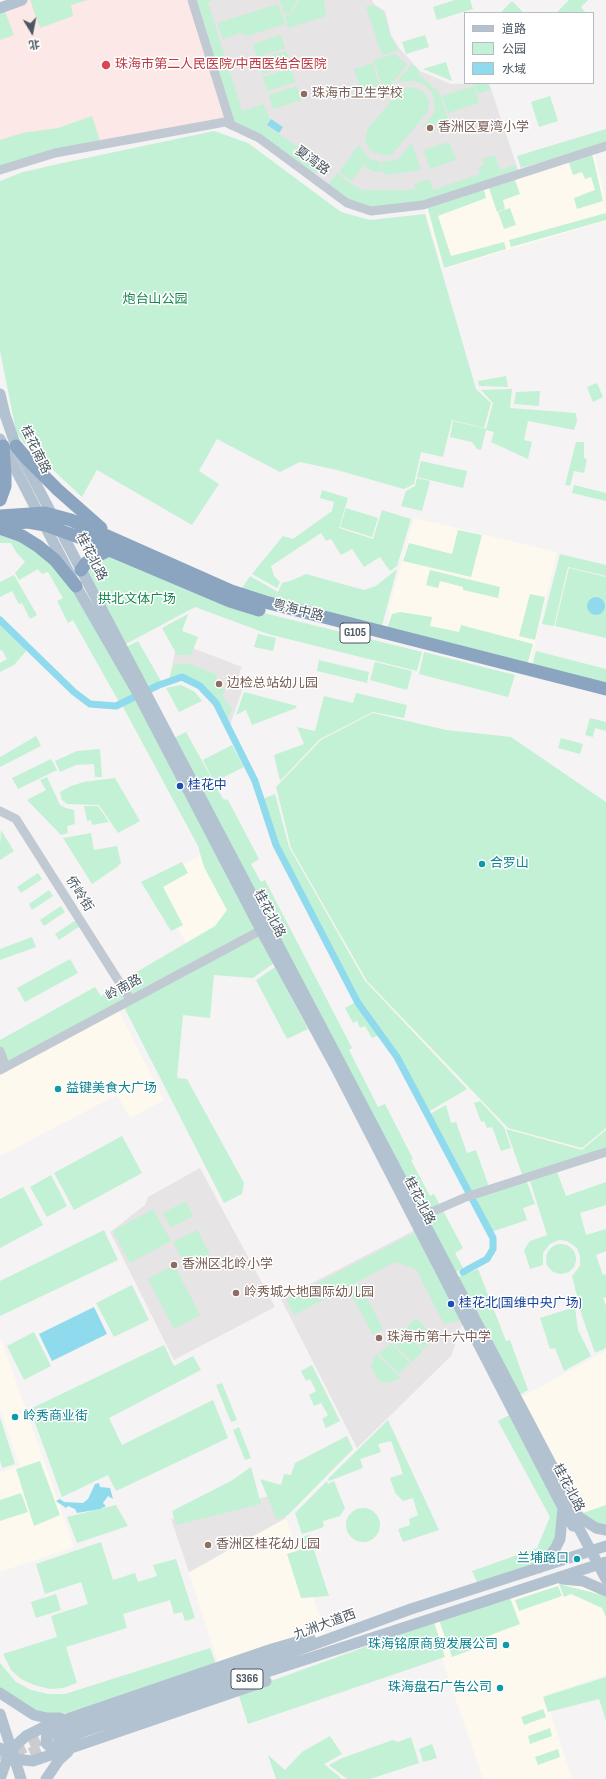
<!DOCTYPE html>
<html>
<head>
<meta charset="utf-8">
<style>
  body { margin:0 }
  #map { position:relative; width:606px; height:1779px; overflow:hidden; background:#f5f3f3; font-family:"Sofia Sans Condensed","Noto Sans SC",sans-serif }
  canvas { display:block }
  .legend { position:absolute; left:464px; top:12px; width:130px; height:72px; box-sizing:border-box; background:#fff; border:1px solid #b7bbc0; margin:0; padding:5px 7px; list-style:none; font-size:12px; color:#4a5661 }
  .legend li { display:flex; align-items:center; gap:8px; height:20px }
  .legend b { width:20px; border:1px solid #b7bbc0 }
  .north { position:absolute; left:12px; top:12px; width:40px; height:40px; -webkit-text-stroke:3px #fff; paint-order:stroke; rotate:170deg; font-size:11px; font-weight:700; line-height:16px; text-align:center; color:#4a5661 }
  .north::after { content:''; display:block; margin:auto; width:14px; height:18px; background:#4a5661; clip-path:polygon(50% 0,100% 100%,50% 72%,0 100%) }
</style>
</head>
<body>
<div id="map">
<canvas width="606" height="1779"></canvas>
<ul class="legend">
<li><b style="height:5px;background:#b3c2d1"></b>道路</li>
<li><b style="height:11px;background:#c3f1d5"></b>公园</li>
<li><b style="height:11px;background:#90daee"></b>水域</li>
</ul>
<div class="north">北</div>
</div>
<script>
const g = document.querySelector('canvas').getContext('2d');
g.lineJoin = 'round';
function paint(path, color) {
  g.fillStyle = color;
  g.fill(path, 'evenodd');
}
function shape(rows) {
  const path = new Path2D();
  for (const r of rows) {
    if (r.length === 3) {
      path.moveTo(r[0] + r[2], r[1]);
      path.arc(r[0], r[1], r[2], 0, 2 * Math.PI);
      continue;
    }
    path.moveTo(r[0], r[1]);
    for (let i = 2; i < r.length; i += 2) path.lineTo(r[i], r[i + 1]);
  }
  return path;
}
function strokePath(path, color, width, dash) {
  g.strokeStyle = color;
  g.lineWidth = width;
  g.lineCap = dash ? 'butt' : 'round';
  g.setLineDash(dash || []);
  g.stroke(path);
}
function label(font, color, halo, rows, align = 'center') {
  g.font = font + ' "Sofia Sans Condensed","Noto Sans SC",sans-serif';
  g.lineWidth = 3;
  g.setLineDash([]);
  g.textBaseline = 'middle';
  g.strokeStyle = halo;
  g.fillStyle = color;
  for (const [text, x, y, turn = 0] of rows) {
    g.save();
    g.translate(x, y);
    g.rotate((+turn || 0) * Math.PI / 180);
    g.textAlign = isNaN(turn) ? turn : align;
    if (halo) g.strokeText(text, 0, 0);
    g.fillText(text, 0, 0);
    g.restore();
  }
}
paint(shape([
  [594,151,606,200,606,221,443,269,424,205],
  [414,518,557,552,529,668,385,632,390,614,389,608],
  [217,847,260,930,197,962,151,882],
  [117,1008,164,1100,130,1118,117,1095,0,1156,0,1072],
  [0,1336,74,1547,0,1572,0,1472,20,1466,0,1409],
  [606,1351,606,1530,579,1517,516,1400],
  [286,1518,326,1634,219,1666,189,1573],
  [557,1579,606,1591,606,1675,545,1695,572,1779,483,1779,429,1621]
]), '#fdf9ef');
paint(shape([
  [193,0,372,0,374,4,385,11,391,35,399,48,420,71,451,84,489,83,519,173,371,210,314,177,231,125],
  [177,642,242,667,236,682,244,685,229,728,216,703,201,686,182,676,169,681],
  [200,1168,275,1307,174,1360,110,1232,145,1205,148,1197],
  [417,1229,464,1320,451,1356,357,1448,281,1299],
  [269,1496,282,1504,286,1518,189,1572,171,1519]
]), '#e6e4e5');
paint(shape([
  [23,0,192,0,231,125,225,122,0,169,0,8]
]), '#fce8e6');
paint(shape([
  [30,0,88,0,71,5,73,16,40,28],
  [195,0,211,0,211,2,208,3,242,111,263,104,270,119,266,125,323,164,313,175,232,123],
  [280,0,297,0,291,12,284,14],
  [299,0,324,0,326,16,288,28,285,16,292,13],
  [455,0,470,0,473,9,437,20,433,7],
  [569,0,588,0,581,7,586,13,556,13],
  [512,1,524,13,500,13],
  [278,4,285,24,247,36,240,33,223,39,217,23],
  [373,5,384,12,391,37,399,50,382,55,366,7],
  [4,9,14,35,0,40,0,11],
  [281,35,285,48,257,57,253,44],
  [425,35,429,47,406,54,402,42],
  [286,51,290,65,262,74,258,60],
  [395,54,407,65,384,93,374,60],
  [446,62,452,81,423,69],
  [373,63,381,93,363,98,354,69],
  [412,64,419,71,418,74,439,92,448,119,422,128,434,113,435,104,432,93,425,85,415,81,397,82],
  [291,68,295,82,267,91,263,77],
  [474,83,488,83,490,90,478,94],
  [297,86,301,100,273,109,269,95],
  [474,86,479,103,448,113,442,96],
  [407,87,416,88,425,93,429,102,428,112,392,154,386,156,375,153,369,149,365,141,367,130,397,94],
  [550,96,558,121,539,127,531,102],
  [92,116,100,141,0,167,0,140,22,133,58,128],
  [606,129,606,143,521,168,517,156],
  [214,131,248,143,341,212,370,220,425,214,476,389,491,403,484,428,452,420,443,457,421,452,414,484,404,489,337,470,300,462,280,472,217,439,199,471,219,484,192,525,97,470,82,497,23,442,16,431,0,351,0,181,23,172,58,164],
  [449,142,456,160,430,169,424,150],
  [412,143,421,170,385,175,381,162,397,160],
  [359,145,364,153,370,159,380,162,383,172,375,172,365,167,366,164,352,153],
  [592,153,603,201,577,209,574,198,595,190,591,177,585,179,582,172,573,175,568,160],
  [353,154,365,164,351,181,339,172],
  [495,155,500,170,515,165,517,170,423,203,367,208,348,201,328,185,337,173,354,186,364,190,410,190,415,189,414,184,426,180,430,180,433,190,480,174,478,167,484,165,482,159],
  [514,177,520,194,503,200,505,209,497,212,488,185],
  [483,186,486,198,438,216,451,256,504,242,506,249,444,268,427,206],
  [510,208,516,225,504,229,498,212],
  [606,213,606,220,511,247,509,240],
  [506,376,508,387,479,386,478,381],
  [597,383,603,397,593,402,587,387],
  [512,389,510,408,576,413,577,421,574,430,528,421,524,440,532,442,528,459,491,442,494,432,486,430,481,450,477,449,472,442,450,437,453,421,486,429,493,403,481,390],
  [540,391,539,406,514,404,516,392],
  [576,442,584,442,584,458,587,459,584,473,574,471,570,486,565,485],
  [421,461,467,471,463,488,417,477],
  [417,478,430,481,422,511,401,506,406,491,415,486],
  [574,485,606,493,606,501,572,493],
  [322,490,348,498,339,528,373,539,382,510,411,519,397,566,390,571,380,557,364,567,352,549,341,555,331,539,326,541,321,533,271,566,274,576,280,582,277,588,252,574,283,536,293,539,332,511,334,502,320,498],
  [346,508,378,518,372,537,340,527],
  [458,530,482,535,471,577,403,561,409,543,452,554],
  [0,533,13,535,53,561,74,587,135,694,119,702,73,620,68,623,57,601,63,598,48,572,42,574,38,569,19,580,15,573,25,562,16,552,11,543,0,543],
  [109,551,260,612,422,652,417,671,268,634,195,607,122,646,82,569],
  [560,554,606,565,606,576,568,567,554,626,542,624],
  [569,568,606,577,606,638,555,626],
  [397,569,381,629,240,591,250,576,278,592,282,583,293,580,306,574,364,590,376,586],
  [430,570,500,587,498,598,463,590,463,587,440,581,438,588,426,585],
  [14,575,37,615,30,619,22,603,19,604,12,591,0,597,0,582],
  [530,594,545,597,535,640,519,636],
  [400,612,432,617,430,626,459,632,461,625,533,644,527,666,386,631,392,614],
  [188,614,182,631,198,637,191,655,177,655,162,628],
  [0,624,27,650,14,665,0,672,0,663,7,659,2,650,0,651],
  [258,634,276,638,273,651,254,647],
  [138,641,161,681,146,688,125,648],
  [536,651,606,669,606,686,532,667],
  [424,652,515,675,508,697,419,674],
  [319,660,369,672,367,683,317,671],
  [375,662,412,671,407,690,370,680],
  [174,664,189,664,216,674,217,683,225,690,222,696,232,709,227,721,217,703,201,685,182,675,170,679],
  [181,685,195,692,202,701,179,712,166,688],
  [244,692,297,706,296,708,252,725,246,710,236,715],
  [356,693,407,705,404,718,373,712,320,739,280,781,274,755,304,744,297,727,315,731,324,696,353,703],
  [137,698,258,929,0,1068,0,1040,95,987,101,996,113,989,116,984,215,926,227,910,204,867,198,846,122,705],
  [373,713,446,730,511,737,606,802,606,1128,582,1148,508,1128,367,981,291,848,276,787,321,740],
  [590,718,606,722,606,731,595,728,593,737,585,735],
  [186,732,223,799,228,800,259,859,251,864,261,882,265,880,352,1048,349,1050,378,1107,385,1104,413,1159,411,1160,430,1196,434,1194,463,1248,455,1253,463,1268,452,1274,172,739],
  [36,736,41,746,0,767,0,757],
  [561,738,583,744,580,754,558,748],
  [232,745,244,767,214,782,203,760],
  [100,749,102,777,95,777,94,764,76,765,60,772,55,761,77,751],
  [51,759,57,770,18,789,12,778],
  [47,777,60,805,66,808,74,810,75,824,67,826,68,833,61,835,27,800,46,790,40,780],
  [115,778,140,821,118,833,99,805,67,804,62,800,60,792,71,786,84,782],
  [275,794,289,847,365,981,467,1089,428,1112,399,1058,360,1004,277,844,262,799],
  [84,806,98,806,109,822,92,825,91,820,87,821],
  [1,830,14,851,0,860,0,846],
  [91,833,94,850,117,846,121,863,117,867,92,884,63,838],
  [182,862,188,873,163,887,183,925,171,931,141,882],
  [38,873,42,879,21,893,17,887],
  [49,890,53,896,32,910,29,904],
  [61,906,65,912,44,926,40,920],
  [76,920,80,926,59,940,55,934],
  [259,935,274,963,253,978,214,975,210,1018,183,1015,177,1078,187,1079,244,1183,242,1194,224,1203,124,1007],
  [32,937,36,947,0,960,0,949],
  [70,959,78,973,25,1002,17,988],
  [275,967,308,1029,287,1039,256,980],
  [356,1002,379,1035,372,1038,365,1026,360,1028,357,1021,353,1023,345,1008],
  [480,1101,504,1127,511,1148,501,1151,492,1127,487,1128,484,1121,481,1122,474,1103],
  [446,1105,451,1123,456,1122,467,1153,476,1150,489,1187,472,1193,430,1114],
  [506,1129,582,1150,606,1130,606,1150,523,1177],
  [122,1136,142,1173,74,1210,54,1173],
  [557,1172,566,1196,606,1182,606,1205,580,1213,586,1235,606,1229,606,1251,596,1255,603,1275,606,1274,606,1297,603,1298,606,1306,606,1348,595,1353,582,1316,572,1276,580,1266,580,1256,577,1248,567,1241,559,1240,550,1244,543,1253,543,1265,530,1269,524,1250,530,1241,547,1235,530,1181],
  [51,1175,67,1206,47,1217,30,1187],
  [527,1182,535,1204,523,1208,527,1220,491,1232,474,1198],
  [23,1187,43,1225,0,1248,0,1199],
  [186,1201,193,1216,171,1228,163,1213],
  [153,1209,171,1241,130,1263,113,1231],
  [104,1230,118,1260,0,1316,0,1281],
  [197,1230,210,1254,186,1266,173,1242],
  [416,1232,462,1320,444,1324,416,1269,395,1262,294,1315,286,1299],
  [561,1259,15],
  [174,1265,200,1315,174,1329,148,1279],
  [478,1269,506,1341,510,1340,528,1390,516,1397,455,1278],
  [359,1283,383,1329,373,1335,348,1288],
  [132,1285,149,1320,114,1337,96,1303],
  [575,1307,578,1330,591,1356,564,1371,555,1348,550,1349,540,1318],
  [416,1318,435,1338,423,1349,404,1330],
  [403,1331,423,1351,412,1362,392,1342],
  [34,1332,51,1366,24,1380,7,1346],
  [391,1343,410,1363,399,1374,379,1354],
  [164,1345,174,1366,193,1356,201,1370,109,1418,122,1445,213,1400,228,1438,116,1491,108,1475,62,1497,30,1409],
  [376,1353,400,1378,388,1383,384,1383,377,1379,371,1366],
  [312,1365,340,1421,326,1428,322,1419,328,1415,321,1403,314,1406,309,1395,316,1391,310,1379,306,1381,301,1371],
  [222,1383,237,1420,231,1422,216,1385],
  [511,1414,561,1508,559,1538,538,1566,479,1586,472,1571,537,1548,550,1517,498,1421],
  [0,1417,15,1464,2,1468,0,1460],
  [388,1420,439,1530,403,1542,398,1529,410,1525,409,1519,418,1515,413,1498,403,1501,395,1493,390,1478,403,1474,391,1441,378,1444,381,1452,360,1459,363,1468,329,1481,328,1479],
  [239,1427,251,1458,245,1460,233,1430],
  [347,1436,353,1449,288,1515,277,1520,260,1479,281,1485,284,1474,291,1475,295,1463],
  [40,1461,60,1515,34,1526,16,1469],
  [251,1467,261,1504,176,1525,172,1511,231,1481],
  [327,1481,328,1484,334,1481,345,1508,340,1516,323,1521,324,1526,321,1528,302,1534,295,1513],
  [21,1493,28,1512,0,1521,0,1500],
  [116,1505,128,1526,77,1543,67,1517],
  [606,1505,606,1528,580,1514],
  [363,1525,17],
  [309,1535,329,1596,301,1598,287,1554,303,1549,299,1538],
  [101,1542,113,1580,135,1573,138,1582,157,1576,153,1565,176,1559,195,1618,185,1621,182,1612,174,1614,170,1600,123,1614,127,1628,66,1647,77,1683,63,1688,50,1689,34,1685,21,1679,11,1670,3,1654,57,1637,51,1616,88,1604,81,1582,45,1594,36,1564],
  [559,1584,606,1596,606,1617,602,1608,571,1594,564,1597],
  [558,1586,562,1596,519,1611,515,1600],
  [56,1594,61,1610,36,1618,31,1602],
  [510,1598,520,1624,488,1636,490,1643,452,1657,439,1620],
  [434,1622,445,1657,248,1724,238,1693],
  [210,1648,216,1664,78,1712,52,1715,39,1713,0,1690,0,1663,16,1682,31,1690,48,1694,65,1694],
  [606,1677,606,1721,599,1699,548,1712,543,1697],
  [543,1709,546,1717,524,1725,521,1717],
  [550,1728,552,1736,530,1744,528,1736],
  [330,1736,342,1754,324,1764,342,1779,276,1779,268,1755,285,1770,302,1752],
  [411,1737,419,1763,370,1779,347,1779,329,1765,342,1758,393,1740,398,1742],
  [432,1744,437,1758,423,1762,419,1749],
  [558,1749,560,1757,538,1765,535,1757]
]), '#c3f1d5');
paint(shape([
  [271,119,283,127,279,133,267,125],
  [596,606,9],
  [94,1307,107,1334,52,1361,39,1334],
  [99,1483,100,1487,110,1488,113,1499,108,1496,103,1503,106,1506,100,1509,77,1513,75,1509,68,1506,66,1508,56,1501,60,1499,64,1502,83,1503,88,1499,95,1484]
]), '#90daee');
strokePath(shape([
  [0,620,74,692,90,704,116,706,159,685,182,677,200,686,216,703,255,781,276,845,358,1003,397,1057,493,1238,493,1249,487,1259,463,1272]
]), '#90daee', 7);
strokePath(shape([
  [0,1759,53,1734],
  [15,1760,56,1742]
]), '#caccce', 11, [11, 5.5]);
strokePath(shape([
  [192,0,231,125],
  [0,170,55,153,225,122,259,138,347,203,371,211,423,205,606,146],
  [0,811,16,819,130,999],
  [0,1051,6,1067],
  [0,1070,267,927],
  [417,1209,424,1212,434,1211,428,1217,426,1226],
  [434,1211,466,1197,606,1152]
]), '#c1cad2', 9);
strokePath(shape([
  [0,8,22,0],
  [0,394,5,415,16,446,579,1517,579,1524,577,1527,573,1526,563,1508,335,1066,261,930,136,690,76,586,0,439],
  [579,1517,596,1528,606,1530],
  [575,1521,606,1579],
  [539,1568,555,1549,560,1539,563,1508],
  [562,1579,583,1581,606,1591],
  [0,1693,34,1715,47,1718,60,1718],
  [0,1714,21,1779],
  [54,1723,47,1731,46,1743,52,1749,63,1750],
  [55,1733,246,1669,411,1609,606,1546],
  [59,1741,85,1731,606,1562],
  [0,1748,15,1759,33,1761,266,1681],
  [0,1779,6,1762,15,1746,26,1736,44,1727,272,1649,310,1638],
  [46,1779,59,1760,68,1752]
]), '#b3c2d1', 11);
strokePath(shape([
  [16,446,27,459,58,490,101,528],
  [0,500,5,486,5,475,3,446],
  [0,516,45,513,71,520,231,591,265,602,606,689],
  [7,524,28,522,45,525,81,538,230,601,259,610],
  [0,528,22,536,38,546,55,560,76,586],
  [81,570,86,563,93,558,109,550]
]), '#8ba5c1', 13);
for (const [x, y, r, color] of [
  [106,65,5,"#e0444e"],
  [304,94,4,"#8d6e63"],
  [430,128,4,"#8d6e63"],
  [219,684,4,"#8d6e63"],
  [180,786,4,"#1a4fb4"],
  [482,864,4,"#0f9aa8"],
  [58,1089,4,"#0f9aa8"],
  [174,1265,4,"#8d6e63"],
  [236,1293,4,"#8d6e63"],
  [451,1304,4,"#1a4fb4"],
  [379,1338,4,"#8d6e63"],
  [15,1417,4,"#0f9aa8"],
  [208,1545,4,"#8d6e63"],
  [577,1559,4,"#0f9aa8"],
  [506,1645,4,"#0f9aa8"],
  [500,1688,4,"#0f9aa8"]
]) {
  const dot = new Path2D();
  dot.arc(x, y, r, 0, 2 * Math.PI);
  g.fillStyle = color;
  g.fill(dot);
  strokePath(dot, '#fff', 1.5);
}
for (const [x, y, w] of [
  [355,633,30],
  [247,1679,32]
]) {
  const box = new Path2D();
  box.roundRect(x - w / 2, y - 10, w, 20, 3);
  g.fillStyle = '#fff';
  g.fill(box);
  strokePath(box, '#4a5661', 1);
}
label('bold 12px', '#4a5661', null, [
  ["G105",355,633],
  ["S366",247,1679]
]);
label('13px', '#be3a42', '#fff', [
  ["珠海市第二人民医院/中西医结合医院",115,65]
], 'left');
label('13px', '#785e54', '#fff', [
  ["珠海市卫生学校",312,94],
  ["香洲区夏湾小学",438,128],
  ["边检总站幼儿园",227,684],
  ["香洲区北岭小学",182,1265],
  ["岭秀城大地国际幼儿园",244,1293],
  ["珠海市第十六中学",387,1338],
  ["香洲区桂花幼儿园",216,1545]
], 'left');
label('13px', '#4a5661', '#fff', [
  ["夏湾路",312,161,36],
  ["桂花南路",35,450,64],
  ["桂花北路",91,557,63],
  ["粤海中路",298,611,14],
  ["侨岭街",79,894,58],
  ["桂花北路",269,914,62],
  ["岭南路",124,988,-29],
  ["桂花北路",419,1201,63],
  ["桂花北路",568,1488,62],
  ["九洲大道西",325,1625,-20]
]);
label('13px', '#17864f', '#fff', [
  ["炮台山公园",155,300],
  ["拱北文体广场",137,600]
]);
label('13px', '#164399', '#fff', [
  ["桂花中",188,786],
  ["桂花北(国维中央广场)",459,1304]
], 'left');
label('13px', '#0d838f', '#fff', [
  ["合罗山",490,864],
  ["益键美食大广场",66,1089],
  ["岭秀商业街",23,1417],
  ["兰埔路口",569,1559,"right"],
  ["珠海铭原商贸发展公司",498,1645,"right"],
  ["珠海盘石广告公司",492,1688,"right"]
], 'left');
</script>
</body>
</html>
